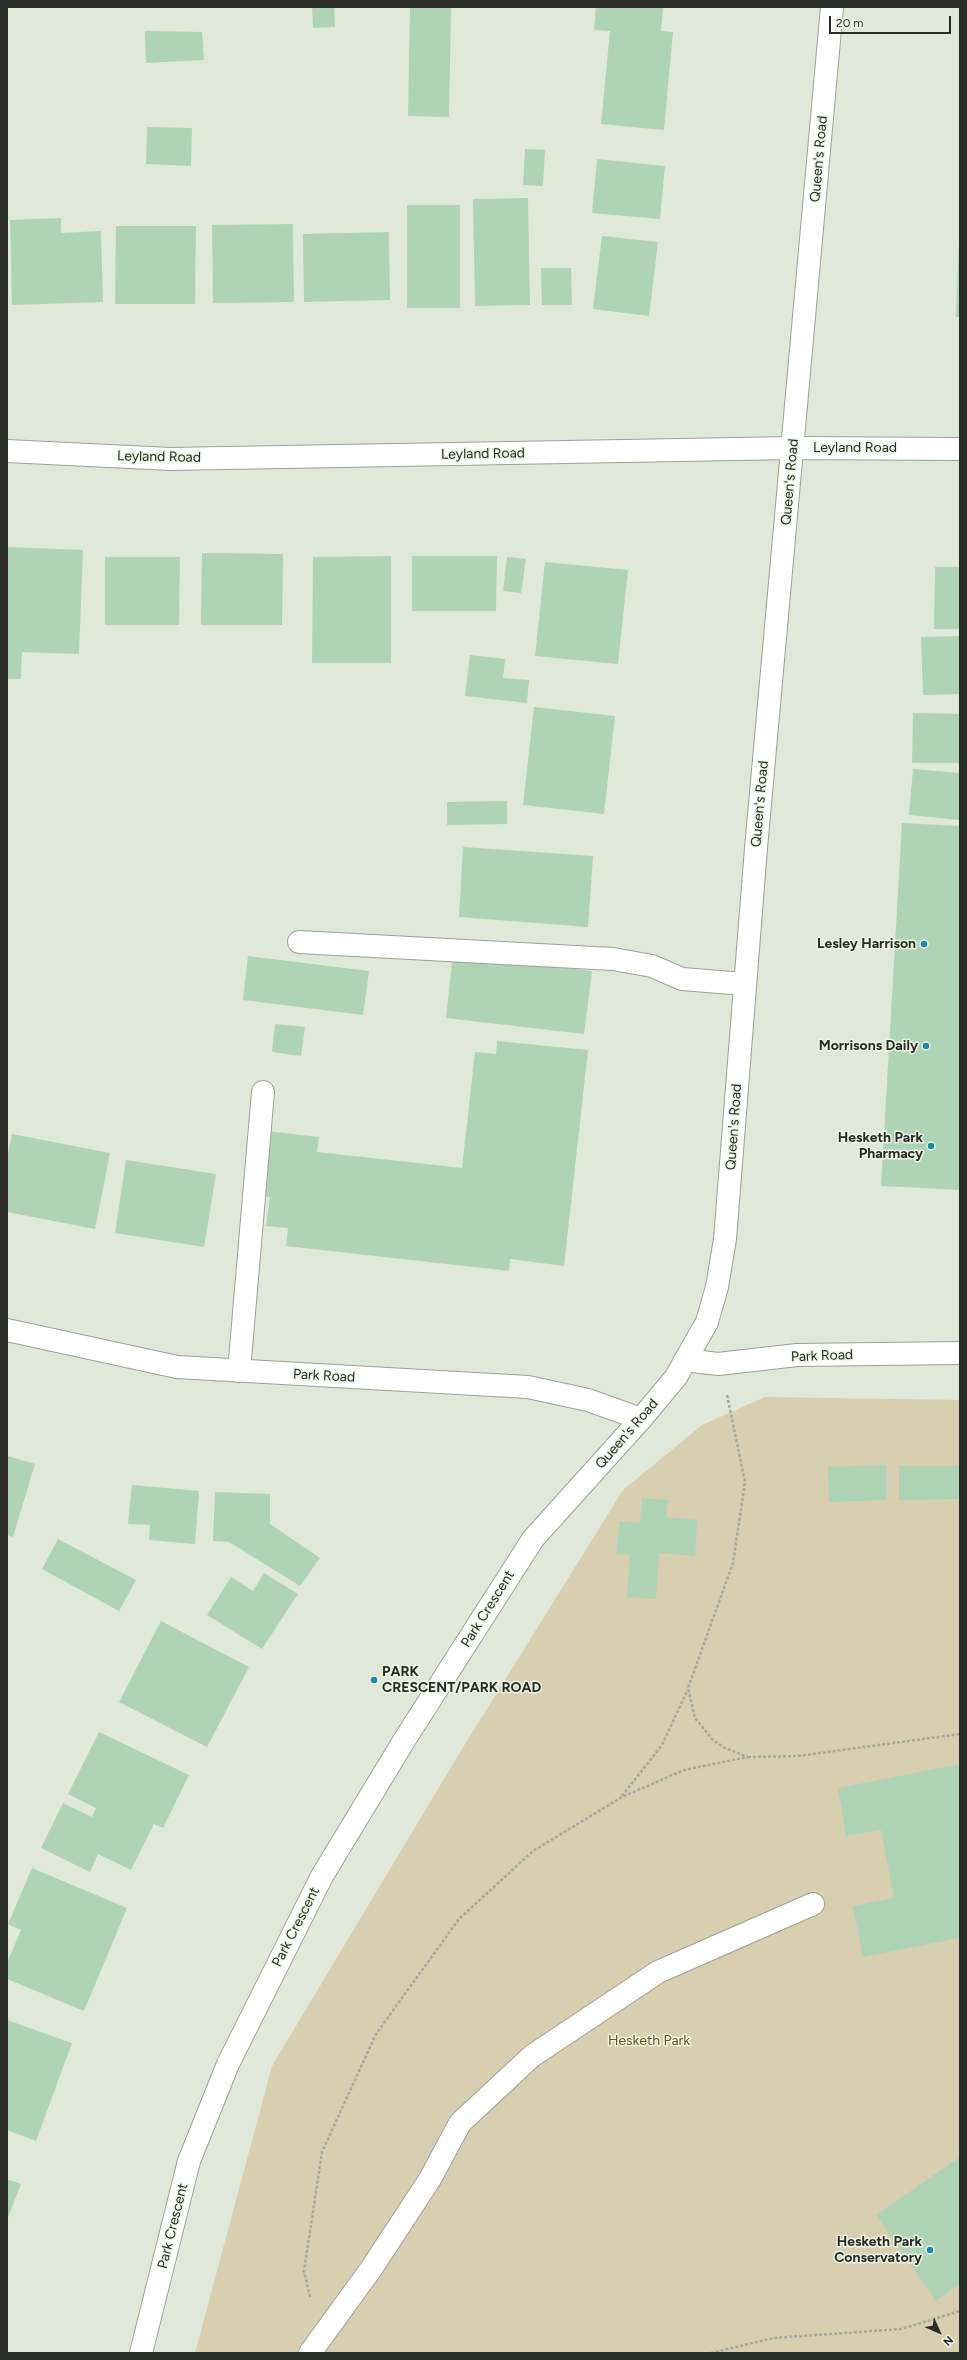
<!DOCTYPE html>
<html>
<head>
<meta charset="utf-8">
<style>
  body { margin:0 }
  #map { position:relative; width:967px; height:2360px; overflow:hidden; background:#e0e8d9; font-family:Figtree,sans-serif }
  canvas { display:block }
  .frame { position:absolute; inset:0; border:8px solid #292c26; pointer-events:none }
  .north { position:absolute; left:919px; top:2312px; width:40px; height:40px; -webkit-text-stroke:3px #edf5e6; paint-order:stroke; rotate:135deg; font-size:11px; font-weight:700; line-height:16px; text-align:center; color:#292c26 }
  .north::after { content:''; display:block; margin:auto; width:14px; height:18px; background:#292c26; clip-path:polygon(50% 0,100% 100%,50% 72%,0 100%) }
  .scale { position:absolute; left:829px; top:16px; width:122px; height:18px; box-sizing:border-box; border:2px solid #292c26; border-top:0; padding-left:5px; font-size:12px; line-height:14px; white-space:nowrap; color:#292c26; -webkit-text-stroke:3px #edf5e6; paint-order:stroke }
</style>
</head>
<body>
<div id="map">
<canvas width="967" height="2360"></canvas>
<div class="frame"></div>
<div class="north">N</div>
<div class="scale">20 m</div>
</div>
<script>
const g = document.querySelector('canvas').getContext('2d');
g.lineJoin = 'round';
function paint(path, color) {
  g.fillStyle = color;
  g.fill(path, 'evenodd');
}
function shape(rows) {
  const path = new Path2D();
  for (const r of rows) {
    path.moveTo(r[0], r[1]);
    for (let i = 2; i < r.length; i += 2) path.lineTo(r[i], r[i + 1]);
  }
  return path;
}
function strokePath(path, color, width, dash) {
  g.strokeStyle = color;
  g.lineWidth = width;
  g.lineCap = dash ? 'butt' : 'round';
  g.setLineDash(dash || []);
  g.stroke(path);
}
function label(font, color, halo, rows, align = 'center') {
  g.font = font + ' Figtree,sans-serif';
  g.lineWidth = 3;
  g.setLineDash([]);
  g.textBaseline = 'middle';
  g.strokeStyle = halo;
  g.fillStyle = color;
  for (const [text, x, y, turn = 0] of rows) {
    g.save();
    g.translate(x, y);
    g.rotate((+turn || 0) * Math.PI / 180);
    g.textAlign = isNaN(turn) ? turn : align;
    if (halo) g.strokeText(text, 0, 0);
    g.fillText(text, 0, 0);
    g.restore();
  }
}
paint(shape([
  [765,1397,960,1400,960,2353,195,2353,272,2066,462,1749,623,1490,702,1425]
]), '#d8ceb0');
paint(shape([
  [312,7,334,7,335,27,313,28],
  [410,7,451,7,449,117,408,116],
  [596,7,663,7,661,31,673,32,664,130,601,124,610,31,594,30],
  [145,31,202,32,204,60,146,63],
  [147,127,192,128,191,166,146,164],
  [525,149,545,150,543,186,523,185],
  [597,159,665,166,660,219,592,213],
  [528,198,530,305,475,306,473,199],
  [407,205,460,205,460,308,407,308],
  [61,218,61,233,101,231,103,302,12,305,10,220],
  [293,224,294,302,213,303,212,225],
  [116,226,196,226,195,304,115,304],
  [389,232,390,300,304,302,303,234],
  [602,236,658,242,649,316,593,309],
  [959,238,960,238,960,317,956,317],
  [541,268,571,268,572,305,542,305],
  [7,547,83,550,79,654,22,652,21,679,7,679],
  [202,553,283,554,282,625,201,625],
  [391,556,391,663,312,663,313,557],
  [412,556,497,556,496,611,412,611],
  [105,557,180,557,179,625,105,625],
  [507,557,526,559,521,593,503,591],
  [545,562,628,570,618,664,535,656],
  [935,567,960,567,960,629,934,629],
  [960,636,960,694,923,695,921,637],
  [470,655,505,659,503,678,529,680,527,703,465,696],
  [534,707,615,716,604,814,523,805],
  [913,713,960,714,960,763,912,763],
  [913,769,960,773,960,820,909,815],
  [507,801,507,824,447,825,447,802],
  [902,823,960,826,960,1190,881,1186],
  [463,847,593,856,588,927,459,917],
  [453,954,592,971,584,1034,446,1018],
  [248,956,369,971,363,1015,243,1000],
  [275,1024,305,1027,301,1056,272,1052],
  [497,1041,588,1050,564,1266,510,1259,509,1271,286,1246,288,1228,266,1226,270,1197,259,1196,266,1131,319,1137,317,1152,462,1168,475,1052,496,1054],
  [12,1134,110,1153,95,1229,7,1212,7,1158],
  [126,1160,216,1174,204,1247,115,1233],
  [7,1456,35,1464,13,1537,7,1535],
  [886,1465,887,1500,829,1502,828,1467],
  [899,1466,960,1466,960,1499,899,1500],
  [132,1485,199,1491,195,1544,149,1540,150,1525,128,1524],
  [215,1492,270,1494,270,1524,320,1558,300,1586,229,1542,213,1541],
  [642,1498,668,1500,666,1517,697,1520,695,1556,659,1553,656,1599,627,1597,630,1555,616,1554,620,1521,640,1523],
  [58,1539,136,1580,119,1611,42,1569],
  [264,1573,298,1594,262,1649,207,1615,231,1577,253,1591],
  [161,1621,249,1667,207,1747,119,1702],
  [99,1732,189,1775,163,1828,154,1824,131,1870,98,1854,90,1872,41,1848,63,1803,92,1817,96,1808,68,1794],
  [960,1764,960,1938,863,1957,853,1906,894,1898,881,1830,846,1836,838,1788],
  [32,1868,127,1908,84,2011,7,1979,7,1963,21,1930,8,1924],
  [7,2020,72,2043,36,2141,7,2130],
  [960,2157,960,2284,936,2301,876,2215],
  [7,2179,21,2184,7,2220]
]), '#afd4b5');
const minor = shape([
  [7,451,170,459,793,448,960,449],
  [299,942,613,959,652,966,682,979,745,984],
  [7,1330,177,1367,528,1387,588,1400,641,1419],
  [685,1360,718,1364,797,1355,960,1353],
  [239,1371,263,1092],
  [310,2353,371,2269,430,2179,460,2123,532,2056,658,1972,813,1904]
]);
const major = shape([
  [141,2353,189,2161,228,2064,322,1876,405,1739,533,1539,641,1419,676,1377,707,1322,717,1287,725,1239,756,848,832,7]
]);
strokePath(minor, '#9ba394', 24);
strokePath(major, '#9ba394', 24);
strokePath(shape([
  [748,1757,798,1756,960,1734],
  [622,1796,662,1745,688,1689],
  [310,2297,304,2271,322,2152,376,2034,459,1919,533,1851,622,1797,684,1770,748,1757,725,1748,713,1740,695,1718,688,1688,733,1563,745,1482,727,1395],
  [711,2353,773,2338,901,2329,960,2311]
]), '#a3a99d', 2.5, [3, 2]);
strokePath(minor, '#fff', 22);
strokePath(major, '#fff', 22);
for (const [x, y, r, color] of [
  [924,944,4,"#1788ae"],
  [926,1046,4,"#1788ae"],
  [931,1146,4,"#1788ae"],
  [374,1680,4,"#1788ae"],
  [930,2250,4,"#1788ae"]
]) {
  const dot = new Path2D();
  dot.arc(x, y, r, 0, 2 * Math.PI);
  g.fillStyle = color;
  g.fill(dot);
  strokePath(dot, '#edf5e6', 1.5);
}
label('14px', '#292c26', '#edf5e6', [
  ["Queen's Road",819,159,-85],
  ["Leyland Road",855,448],
  ["Leyland Road",483,454,-1],
  ["Leyland Road",159,457,1],
  ["Queen's Road",790,482,-85],
  ["Queen's Road",760,804,-85],
  ["Queen's Road",734,1127,-86],
  ["Park Road",822,1356,-2],
  ["Park Road",324,1376,3],
  ["Queen's Road",627,1434,-49],
  ["Park Crescent",488,1609,-58],
  ["Park Crescent",296,1927,-63],
  ["Park Crescent",173,2226,-76]
]);
label('bold 14px', '#292c26', '#edf5e6', [
  ["Lesley Harrison",916,944],
  ["Morrisons Daily",918,1046],
  ["Hesketh Park",923,1138],
  ["Pharmacy",923,1154],
  ["PARK",382,1672,"left"],
  ["CRESCENT/PARK ROAD",382,1688,"left"],
  ["Hesketh Park",922,2242],
  ["Conservatory",922,2258]
], 'right');
label('14px', '#695510', '#edf5e6', [
  ["Hesketh Park",649,2041]
]);
</script>
</body>
</html>
